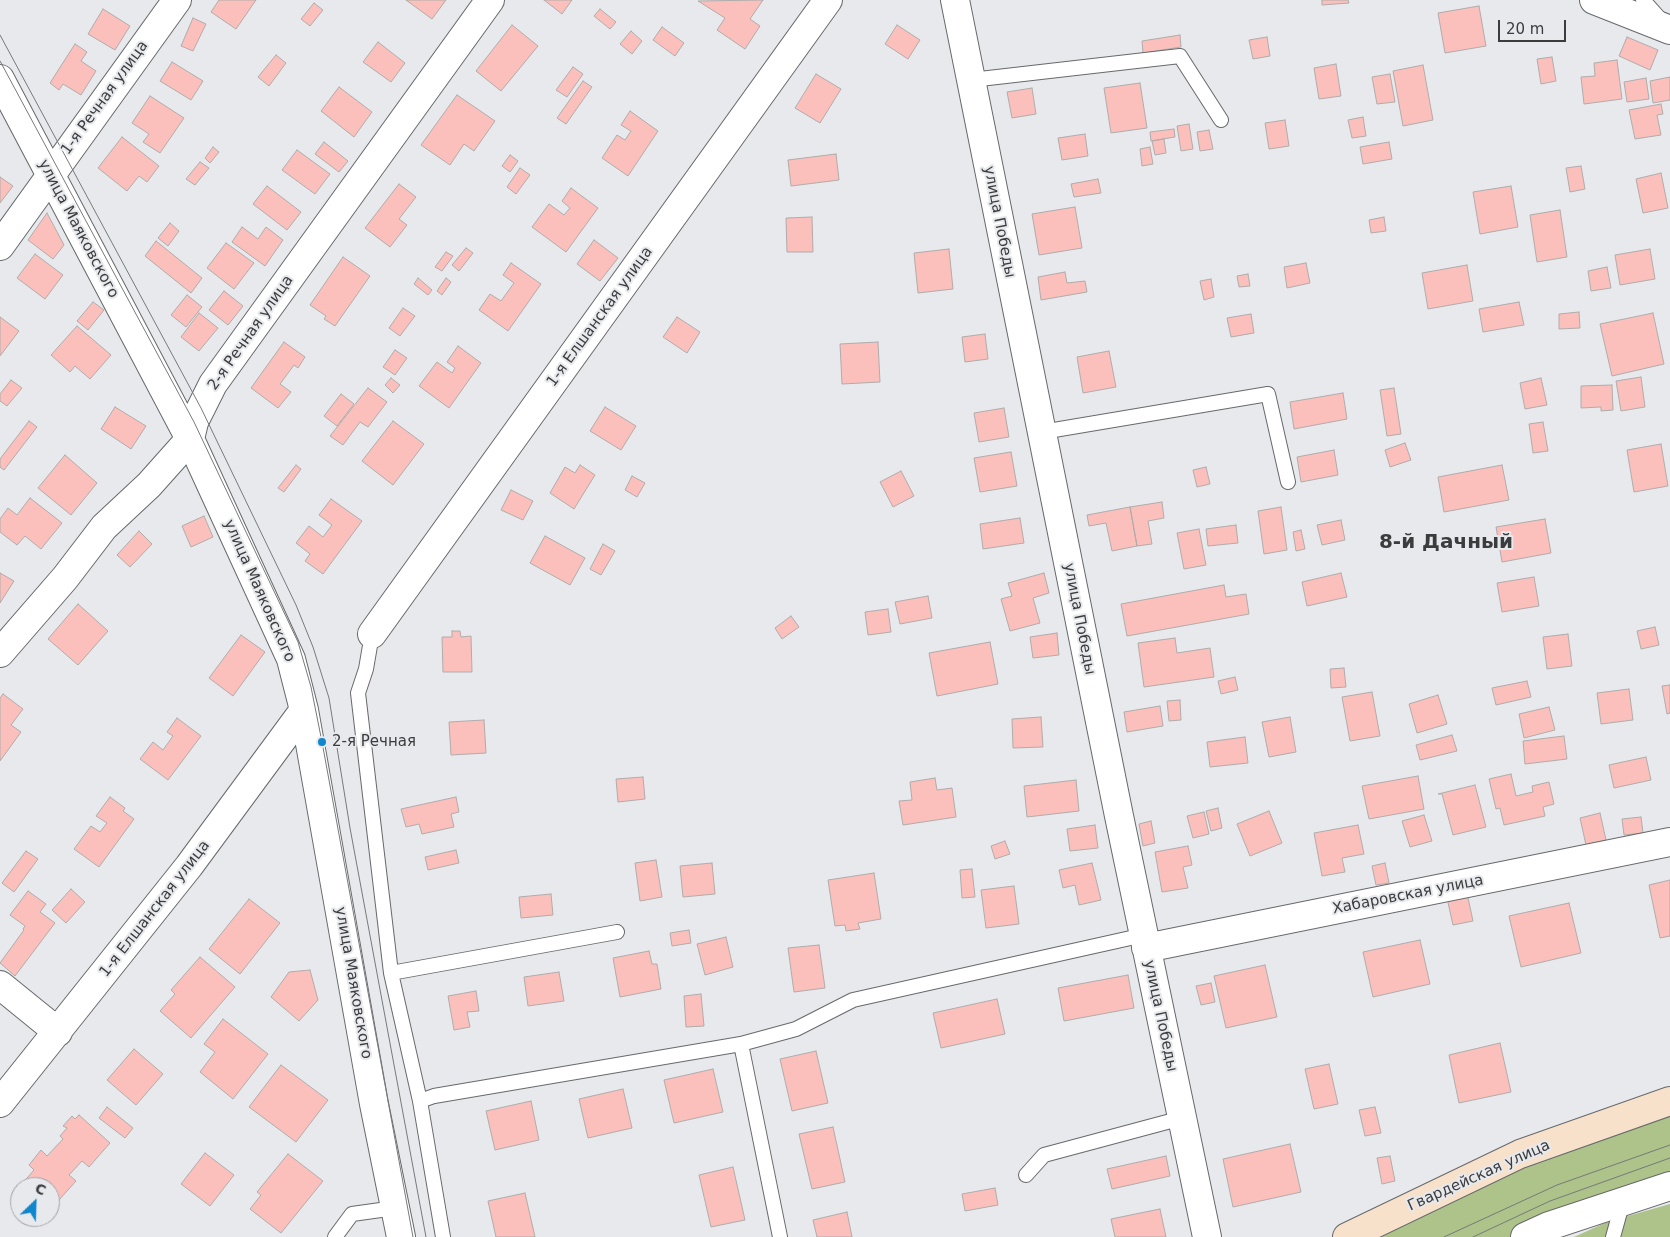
<!DOCTYPE html>
<html>
<head>
<meta charset="utf-8">
<style>
  body { margin:0 }
  #map { position:relative; width:1670px; height:1237px; overflow:hidden; background:#e7e9ed; font-family:"DejaVu Sans",sans-serif }
  canvas { display:block }
  .north { position:absolute; left:10px; top:1177px; width:50px; height:50px; box-sizing:border-box; background:#e7e9ed; border:1px solid #a2a4a7; border-radius:50%; rotate:24deg; font-size:14px; font-weight:700; line-height:20px; text-align:center; color:#3b3c3d }
  .north::after { content:''; display:block; margin:auto; width:18px; height:22px; background:#1086ce; clip-path:polygon(50% 0,100% 100%,50% 72%,0 100%) }
  .scale { position:absolute; left:1498px; top:20px; width:68px; height:22px; box-sizing:border-box; border:2px solid #3b3c3d; border-top:0; padding-left:6px; font-size:15px; line-height:18px; white-space:nowrap; color:#3b3c3d; -webkit-text-stroke:4px #e7e9ed; paint-order:stroke }
</style>
</head>
<body>
<div id="map">
<canvas width="1670" height="1237"></canvas>
<div class="north">С</div>
<div class="scale">20 m</div>
</div>
<script>
const g = document.querySelector('canvas').getContext('2d');
g.lineJoin = 'round';
function paint(path, color) {
  g.fillStyle = color;
  g.fill(path, 'evenodd');
}
function shape(rows) {
  const path = new Path2D();
  for (const r of rows) {
    path.moveTo(r[0], r[1]);
    for (let i = 2; i < r.length; i += 2) path.lineTo(r[i], r[i + 1]);
  }
  return path;
}
function strokePath(path, color, width, dash) {
  g.strokeStyle = color;
  g.lineWidth = width;
  g.lineCap = dash ? 'butt' : 'round';
  g.setLineDash(dash || []);
  g.stroke(path);
}
function label(font, color, halo, rows, align = 'center') {
  g.font = font + ' "DejaVu Sans",sans-serif';
  g.lineWidth = 4;
  g.setLineDash([]);
  g.textBaseline = 'middle';
  g.strokeStyle = halo;
  g.fillStyle = color;
  for (const [text, x, y, turn = 0] of rows) {
    g.save();
    g.translate(x, y);
    g.rotate((+turn || 0) * Math.PI / 180);
    g.textAlign = isNaN(turn) ? turn : align;
    if (halo) g.strokeText(text, 0, 0);
    g.fillText(text, 0, 0);
    g.restore();
  }
}
paint(shape([
  [1670,1113,1670,1185,1534,1237,1371,1237,1528,1164],
  [1670,1204,1670,1237,1574,1237,1607,1222]
]), '#adc389');
const building = shape([
  [219,0,256,0,236,29,211,12,219,0],
  [406,0,446,0,432,19,406,0],
  [544,0,572,0,562,14,544,0],
  [763,0,750,19,760,26,745,49,717,30,725,18,698,1,763,0],
  [1322,0,1348,0,1349,3,1322,5,1322,0],
  [314,3,323,10,310,26,301,19,314,3],
  [1479,6,1486,46,1445,53,1438,13,1479,6],
  [103,9,130,26,115,50,88,34,103,9],
  [600,9,616,22,610,29,594,16,600,9],
  [193,18,206,24,193,51,181,46,193,18],
  [512,25,538,46,501,91,476,71,512,25],
  [897,25,920,40,908,59,885,44,897,25],
  [662,27,684,43,675,56,653,40,662,27],
  [631,31,642,41,632,54,620,44,631,31],
  [1180,35,1181,47,1143,53,1142,41,1180,35],
  [1267,37,1270,56,1253,59,1249,40,1267,37],
  [1627,37,1658,50,1650,70,1619,56,1627,37],
  [378,42,405,63,391,82,363,62,378,42],
  [75,44,87,52,81,61,96,71,81,95,63,84,59,90,50,83,75,44],
  [276,55,286,63,269,86,258,77,276,55],
  [1552,57,1556,81,1541,84,1537,59,1552,57],
  [1617,60,1622,99,1584,104,1581,77,1595,76,1594,63,1617,60],
  [172,62,203,81,191,100,160,81,172,62],
  [1336,64,1341,96,1319,99,1314,68,1336,64],
  [1423,65,1433,120,1403,126,1393,71,1423,65],
  [573,67,583,74,567,97,556,90,573,67],
  [816,74,841,89,820,123,795,108,816,74],
  [1390,74,1395,102,1377,104,1372,77,1390,74],
  [1670,77,1670,100,1653,103,1650,81,1670,77],
  [1646,78,1649,99,1627,102,1624,82,1646,78],
  [583,81,592,87,566,124,557,118,583,81],
  [1140,83,1147,128,1111,133,1104,88,1140,83],
  [339,87,372,112,354,137,321,111,339,87],
  [1032,88,1036,114,1012,118,1007,92,1032,88],
  [457,95,495,121,474,151,464,144,450,165,421,145,457,95],
  [150,96,184,118,160,153,143,142,149,134,132,123,150,96],
  [1661,104,1663,114,1657,115,1661,135,1635,139,1629,110,1661,104],
  [630,111,658,131,628,176,602,158,617,135,625,140,631,131,621,125,630,111],
  [1363,117,1366,136,1352,138,1348,120,1363,117],
  [1285,120,1289,146,1269,149,1265,123,1285,120],
  [1189,124,1193,149,1181,151,1177,126,1189,124],
  [1174,129,1175,137,1151,141,1150,132,1174,129],
  [1209,130,1213,149,1200,151,1197,132,1209,130],
  [1085,134,1088,156,1062,160,1058,138,1085,134],
  [122,137,159,166,147,182,139,176,127,191,98,168,122,137],
  [1164,139,1166,153,1155,155,1152,141,1164,139],
  [324,142,348,161,339,172,315,154,324,142],
  [1389,142,1392,159,1363,164,1360,147,1389,142],
  [213,147,219,152,210,163,205,158,213,147],
  [1150,147,1153,164,1142,166,1140,149,1150,147],
  [297,150,330,174,315,194,282,170,297,150],
  [836,154,839,180,791,186,788,160,836,154],
  [510,155,518,161,510,172,502,166,510,155],
  [200,162,209,168,195,185,186,179,200,162],
  [1581,166,1585,189,1570,192,1566,168,1581,166],
  [520,168,530,175,516,194,507,187,520,168],
  [1661,173,1668,208,1643,213,1636,179,1661,173],
  [0,177,13,186,0,203,0,177],
  [1098,179,1101,193,1074,197,1071,184,1098,179],
  [399,184,416,197,399,219,407,225,390,247,365,228,399,184],
  [267,186,301,212,287,230,253,204,267,186],
  [1511,186,1518,227,1480,234,1473,192,1511,186],
  [571,188,598,208,566,252,532,227,549,204,564,215,570,208,562,201,571,188],
  [1075,207,1082,248,1039,255,1032,214,1075,207],
  [1560,210,1567,257,1537,262,1530,215,1560,210],
  [47,213,64,245,53,259,28,240,47,213],
  [812,217,813,252,787,252,786,218,812,217],
  [1384,217,1386,231,1371,233,1369,220,1384,217],
  [170,223,179,231,168,246,158,238,170,223],
  [242,227,258,239,266,227,283,240,265,266,232,242,242,227],
  [594,240,618,258,600,281,577,264,594,240],
  [156,241,202,278,191,293,145,256,156,241],
  [226,243,254,263,234,289,207,268,226,243],
  [466,248,473,253,459,271,452,265,466,248],
  [949,249,953,289,918,293,914,253,949,249],
  [1650,249,1655,279,1620,285,1615,255,1650,249],
  [446,252,453,256,442,271,435,267,446,252],
  [35,254,63,275,45,299,17,278,35,254],
  [343,257,370,276,335,326,324,319,326,316,310,305,343,257],
  [511,263,541,284,508,331,479,310,490,294,501,301,514,283,503,275,511,263],
  [1306,263,1310,283,1287,288,1284,267,1306,263],
  [1467,265,1473,301,1428,309,1422,273,1467,265],
  [1607,267,1611,288,1591,291,1588,271,1607,267],
  [1065,272,1067,283,1085,281,1087,292,1041,300,1038,277,1065,272],
  [1248,274,1250,286,1239,287,1237,276,1248,274],
  [418,278,432,290,428,295,414,284,418,278],
  [446,278,451,282,442,295,437,291,446,278],
  [1211,279,1214,297,1204,300,1200,281,1211,279],
  [224,291,243,306,228,325,209,310,224,291],
  [187,295,202,307,186,327,171,315,187,295],
  [93,302,104,310,88,330,77,321,93,302],
  [1519,302,1524,325,1483,332,1479,309,1519,302],
  [403,308,415,316,400,336,389,328,403,308],
  [1579,312,1580,328,1559,329,1559,314,1579,312],
  [199,313,218,328,199,351,181,337,199,313],
  [1653,313,1664,364,1612,376,1600,324,1653,313],
  [1251,314,1254,333,1231,337,1227,318,1251,314],
  [0,317,19,331,0,356,0,317],
  [677,317,700,332,687,353,663,337,677,317],
  [77,326,111,355,90,379,75,366,70,372,51,355,77,326],
  [985,334,988,359,965,362,962,337,985,334],
  [284,342,305,357,298,368,294,365,280,384,291,392,278,408,251,388,284,342],
  [878,342,880,382,842,384,840,344,878,342],
  [458,346,481,363,449,408,419,386,437,362,452,373,455,368,447,362,458,346],
  [395,350,407,358,395,375,383,367,395,350],
  [1109,351,1116,387,1083,393,1077,357,1109,351],
  [1641,377,1645,407,1621,411,1616,381,1641,377],
  [391,378,400,385,393,393,385,385,391,378],
  [1541,378,1547,405,1525,409,1520,383,1541,378],
  [11,380,22,388,7,406,0,401,0,394,11,380],
  [1612,385,1613,410,1601,411,1601,407,1581,408,1581,386,1612,385],
  [368,388,387,402,368,427,360,422,343,445,330,436,368,388],
  [1394,388,1401,434,1387,436,1380,390,1394,388],
  [1343,393,1347,419,1294,429,1290,402,1343,393],
  [341,394,354,404,337,426,324,416,341,394],
  [115,407,146,426,131,449,101,429,115,407],
  [605,407,636,426,621,450,590,431,605,407],
  [1004,408,1009,437,979,442,974,413,1004,408],
  [29,421,37,427,4,470,0,467,0,459,29,421],
  [393,421,424,444,393,485,362,461,393,421],
  [1543,422,1548,451,1533,453,1529,424,1543,422],
  [1405,443,1411,460,1390,467,1385,450,1405,443],
  [1661,444,1668,486,1634,492,1627,450,1661,444],
  [1334,450,1338,475,1301,482,1297,457,1334,450],
  [1011,452,1017,486,980,492,974,458,1011,452],
  [65,455,97,483,71,515,38,488,65,455],
  [296,465,301,469,284,492,278,488,296,465],
  [580,465,595,475,574,509,550,493,565,467,575,473,580,465],
  [1502,465,1509,500,1444,512,1438,477,1502,465],
  [1206,467,1210,484,1197,487,1193,470,1206,467],
  [901,471,914,496,893,507,880,482,901,471],
  [632,476,645,483,637,497,625,490,632,476],
  [511,490,533,501,523,520,501,510,511,490],
  [30,498,62,523,41,549,25,536,17,545,0,532,0,519,8,508,17,515,30,498],
  [331,499,362,521,323,574,305,561,310,554,296,543,309,526,323,537,332,525,319,515,331,499],
  [1162,502,1164,518,1148,521,1152,544,1137,546,1130,507,1162,502],
  [1130,507,1137,546,1112,551,1106,523,1089,526,1087,515,1130,507],
  [1281,507,1287,550,1264,554,1258,511,1281,507],
  [204,516,213,537,191,547,182,526,204,516],
  [1020,518,1024,543,983,549,980,524,1020,518],
  [1545,519,1551,553,1502,562,1496,527,1545,519],
  [1341,520,1345,540,1322,545,1317,525,1341,520],
  [1236,525,1238,543,1208,546,1206,529,1236,525],
  [1199,529,1206,565,1184,569,1177,533,1199,529],
  [1301,530,1305,549,1296,551,1293,532,1301,530],
  [139,531,152,544,130,567,117,555,139,531],
  [545,536,585,558,570,585,530,563,545,536],
  [603,544,615,551,601,575,590,569,603,544],
  [0,573,14,581,0,603,0,573],
  [1044,573,1049,593,1033,598,1040,623,1010,631,1001,599,1012,596,1008,583,1044,573],
  [1341,573,1347,597,1307,606,1302,582,1341,573],
  [1534,577,1539,606,1502,612,1497,583,1534,577],
  [1224,585,1226,597,1246,594,1249,614,1127,636,1121,604,1224,585],
  [928,596,932,618,900,624,895,602,928,596],
  [78,604,108,631,78,665,48,639,78,604],
  [888,609,891,632,868,635,865,612,888,609],
  [791,616,799,627,782,639,775,628,791,616],
  [1655,627,1659,645,1641,649,1637,631,1655,627],
  [452,631,460,631,461,637,471,636,472,672,443,672,442,637,452,637,452,631],
  [1057,633,1059,655,1033,658,1030,637,1057,633],
  [1568,634,1572,666,1547,669,1543,637,1568,634],
  [241,635,265,652,233,696,209,678,241,635],
  [1175,638,1177,653,1210,648,1214,677,1144,687,1138,643,1175,638],
  [990,642,998,684,937,696,929,653,990,642],
  [1344,668,1346,687,1331,688,1330,669,1344,668],
  [1235,677,1238,690,1221,694,1218,681,1235,677],
  [1527,681,1531,697,1496,705,1492,688,1527,681],
  [1670,685,1670,713,1667,714,1662,686,1670,685],
  [1629,689,1633,720,1601,724,1597,693,1629,689],
  [1372,692,1380,736,1350,741,1342,697,1372,692],
  [3,694,23,709,11,725,21,732,0,761,0,698,3,694],
  [1438,695,1447,724,1417,733,1409,704,1438,695],
  [1180,700,1181,720,1169,721,1167,701,1180,700],
  [1160,706,1163,726,1127,732,1124,712,1160,706],
  [1549,707,1555,730,1524,738,1519,714,1549,707],
  [1041,717,1043,747,1013,748,1012,719,1041,717],
  [1290,717,1296,752,1269,757,1262,722,1290,717],
  [177,718,201,736,168,780,140,759,153,742,163,750,173,736,167,732,177,718],
  [484,720,486,753,451,755,449,722,484,720],
  [1452,735,1457,751,1420,760,1416,745,1452,735],
  [1564,736,1567,759,1525,764,1523,741,1564,736],
  [1245,737,1248,763,1210,767,1207,742,1245,737],
  [1646,757,1651,780,1614,788,1609,765,1646,757],
  [1511,774,1516,796,1533,792,1532,786,1549,782,1554,804,1543,807,1545,816,1504,825,1500,808,1496,809,1489,779,1511,774],
  [1418,776,1424,809,1369,819,1362,786,1418,776],
  [643,777,645,799,618,802,616,779,643,777],
  [935,778,937,790,952,788,956,817,903,825,899,801,912,800,910,782,935,778],
  [1076,780,1079,811,1027,817,1024,786,1076,780],
  [1475,785,1486,827,1453,835,1442,794,1438,794,1475,785],
  [110,797,125,808,123,811,134,819,99,867,74,849,91,826,100,832,107,823,96,816,110,797],
  [456,797,459,812,451,814,454,827,422,834,419,824,406,827,401,809,456,797],
  [1218,808,1222,828,1211,831,1206,811,1218,808],
  [1269,811,1282,843,1250,856,1237,824,1269,811],
  [1204,812,1209,834,1193,838,1187,816,1204,812],
  [1600,813,1606,840,1586,845,1580,818,1600,813],
  [1424,815,1432,841,1410,847,1402,821,1424,815],
  [1641,817,1643,833,1624,835,1622,819,1641,817],
  [1151,821,1155,843,1143,846,1139,824,1151,821],
  [1095,825,1098,848,1070,851,1067,829,1095,825],
  [1358,825,1364,854,1342,858,1345,872,1322,876,1314,833,1358,825],
  [1005,841,1010,854,995,859,991,846,1005,841],
  [1188,846,1192,865,1183,867,1188,888,1162,892,1155,852,1188,846],
  [456,850,459,863,428,870,425,857,456,850],
  [26,851,38,859,14,892,2,883,26,851],
  [656,860,662,897,640,901,635,863,656,860],
  [712,863,715,894,683,897,680,866,712,863],
  [1092,863,1101,900,1079,905,1075,885,1063,888,1059,870,1092,863],
  [1385,863,1389,883,1376,885,1372,866,1385,863],
  [972,869,975,897,962,898,960,870,972,869],
  [874,873,881,919,858,923,860,929,846,931,845,925,835,926,828,880,874,873],
  [1670,880,1670,936,1660,938,1649,885,1670,880],
  [1014,886,1019,924,986,928,981,890,1014,886],
  [71,889,85,902,66,923,52,910,71,889],
  [28,891,46,904,40,912,55,923,15,976,0,963,24,930,23,929,25,926,10,915,28,891],
  [1467,893,1473,921,1453,925,1447,898,1467,893],
  [551,894,553,915,521,918,519,897,551,894],
  [249,899,280,923,240,974,209,949,249,899],
  [1569,903,1581,953,1521,967,1509,916,1569,903],
  [689,930,691,943,672,946,670,933,689,930],
  [726,937,733,967,705,975,697,944,726,937],
  [1420,940,1430,984,1373,997,1363,952,1420,940],
  [819,945,825,988,794,992,788,948,819,945],
  [649,951,652,964,657,964,661,989,620,997,613,958,649,951],
  [200,957,235,987,191,1038,160,1011,175,994,171,990,200,957],
  [1265,965,1277,1017,1226,1028,1214,976,1265,965],
  [310,970,318,1000,299,1021,271,997,289,972,310,970],
  [559,972,564,1001,528,1006,524,977,559,972],
  [1128,975,1134,1008,1064,1021,1058,988,1128,975],
  [1211,983,1215,1002,1201,1005,1196,986,1211,983],
  [476,991,479,1011,467,1012,470,1027,454,1030,448,996,476,991],
  [701,994,704,1026,686,1027,684,996,701,994],
  [997,999,1005,1034,941,1048,933,1013,997,999],
  [223,1019,268,1054,233,1099,200,1072,215,1052,204,1044,223,1019],
  [1500,1043,1511,1092,1459,1103,1449,1055,1500,1043],
  [134,1049,163,1074,136,1105,107,1080,134,1049],
  [816,1051,828,1103,792,1111,780,1059,816,1051],
  [1329,1064,1338,1104,1314,1109,1305,1069,1329,1064],
  [281,1065,328,1100,296,1142,249,1107,281,1065],
  [713,1069,723,1112,674,1123,664,1080,713,1069],
  [623,1089,632,1128,588,1138,579,1099,623,1089],
  [531,1101,539,1140,495,1150,486,1111,531,1101],
  [107,1107,133,1128,125,1138,99,1118,107,1107],
  [1375,1107,1381,1133,1365,1136,1359,1110,1375,1107],
  [79,1115,110,1143,89,1167,82,1161,69,1175,76,1181,50,1210,50,1187,21,1185,34,1170,29,1165,41,1150,47,1156,63,1139,60,1136,67,1128,63,1126,72,1116,75,1119,79,1115],
  [833,1127,845,1182,812,1189,799,1134,833,1127],
  [1290,1144,1301,1192,1233,1207,1223,1159,1290,1144],
  [205,1153,234,1175,210,1206,181,1184,205,1153],
  [288,1154,323,1181,281,1233,250,1209,261,1195,257,1192,288,1154],
  [1166,1156,1170,1176,1112,1189,1107,1169,1166,1156],
  [1390,1156,1395,1181,1382,1184,1377,1158,1390,1156],
  [733,1167,745,1220,711,1227,699,1175,733,1167],
  [995,1188,998,1205,965,1211,962,1194,995,1188],
  [525,1193,535,1237,496,1237,488,1201,525,1193],
  [1160,1209,1166,1237,1115,1237,1111,1219,1160,1209],
  [847,1212,852,1237,817,1237,813,1220,847,1212]
]);
paint(building, '#fbc0bb');
strokePath(building, '#b0abab', 1);
const service = shape([
  [1643,0,1661,20],
  [971,80,1180,56,1221,120],
  [1042,432,1268,394,1288,482],
  [372,634,366,669,358,693,391,973,420,1101,443,1237],
  [391,973,617,932],
  [741,1044,780,1237],
  [420,1101,434,1096,741,1044,796,1029,853,1000,1144,935],
  [1026,1175,1044,1155,1182,1118],
  [335,1237,352,1214,395,1208],
  [1613,1237,1623,1201]
]);
const minor = shape([
  [955,0,1119,816,1207,1237],
  [1594,0,1670,30],
  [0,79,190,439,291,659,304,710,374,1104,401,1237],
  [0,246,177,0],
  [372,634,828,0],
  [0,653,65,578,104,527,149,485,190,439,194,422,213,384,490,0],
  [1146,948,1670,842],
  [0,985,58,1032],
  [0,1103,189,866,304,710],
  [1525,1237,1549,1226,1670,1186]
]);
const secondary = shape([
  [1347,1237,1520,1154,1670,1101]
]);
strokePath(service, '#67696c', 16);
strokePath(minor, '#67696c', 30);
strokePath(secondary, '#67696c', 30);
strokePath(service, '#fff', 14);
strokePath(minor, '#fff', 28);
strokePath(secondary, '#f7e1ca', 28);
strokePath(shape([
  [0,35,201,408,296,605,313,647,329,698,350,828,426,1237],
  [0,61,194,422,298,642,311,687,322,742,413,1237],
  [1444,1237,1557,1185,1670,1145],
  [1473,1237,1550,1201,1670,1158]
]), '#77797b', 1);
for (const [x, y, r, color] of [
  [322,742,5,"#1086ce"]
]) {
  const dot = new Path2D();
  dot.arc(x, y, r, 0, 2 * Math.PI);
  g.fillStyle = color;
  g.fill(dot);
  strokePath(dot, '#e7e9ed', 2);
}
label('15px', '#3b3c3d', '#e7e9ed', [
  ["1-я Речная улица",105,98,-54],
  ["улица Победы",999,222,79],
  ["улица Маяковского",78,229,62],
  ["1-я Елшанская улица",600,317,-54],
  ["2-я Речная улица",251,333,-55],
  ["улица Маяковского",259,591,66],
  ["улица Победы",1079,619,79],
  ["Хабаровская улица",1408,895,-11],
  ["1-я Елшанская улица",155,909,-52],
  ["улица Маяковского",353,983,80],
  ["улица Победы",1160,1016,78],
  ["Гвардейская улица",1479,1176,-24]
]);
label('15px', '#3b3c3d', '#e7e9ed', [
  ["2-я Речная",332,742]
], 'left');
label('bold 20px', '#3b3c3d', '#e7e9ed', [
  ["8-й Дачный",1446,543]
]);
</script>
</body>
</html>
